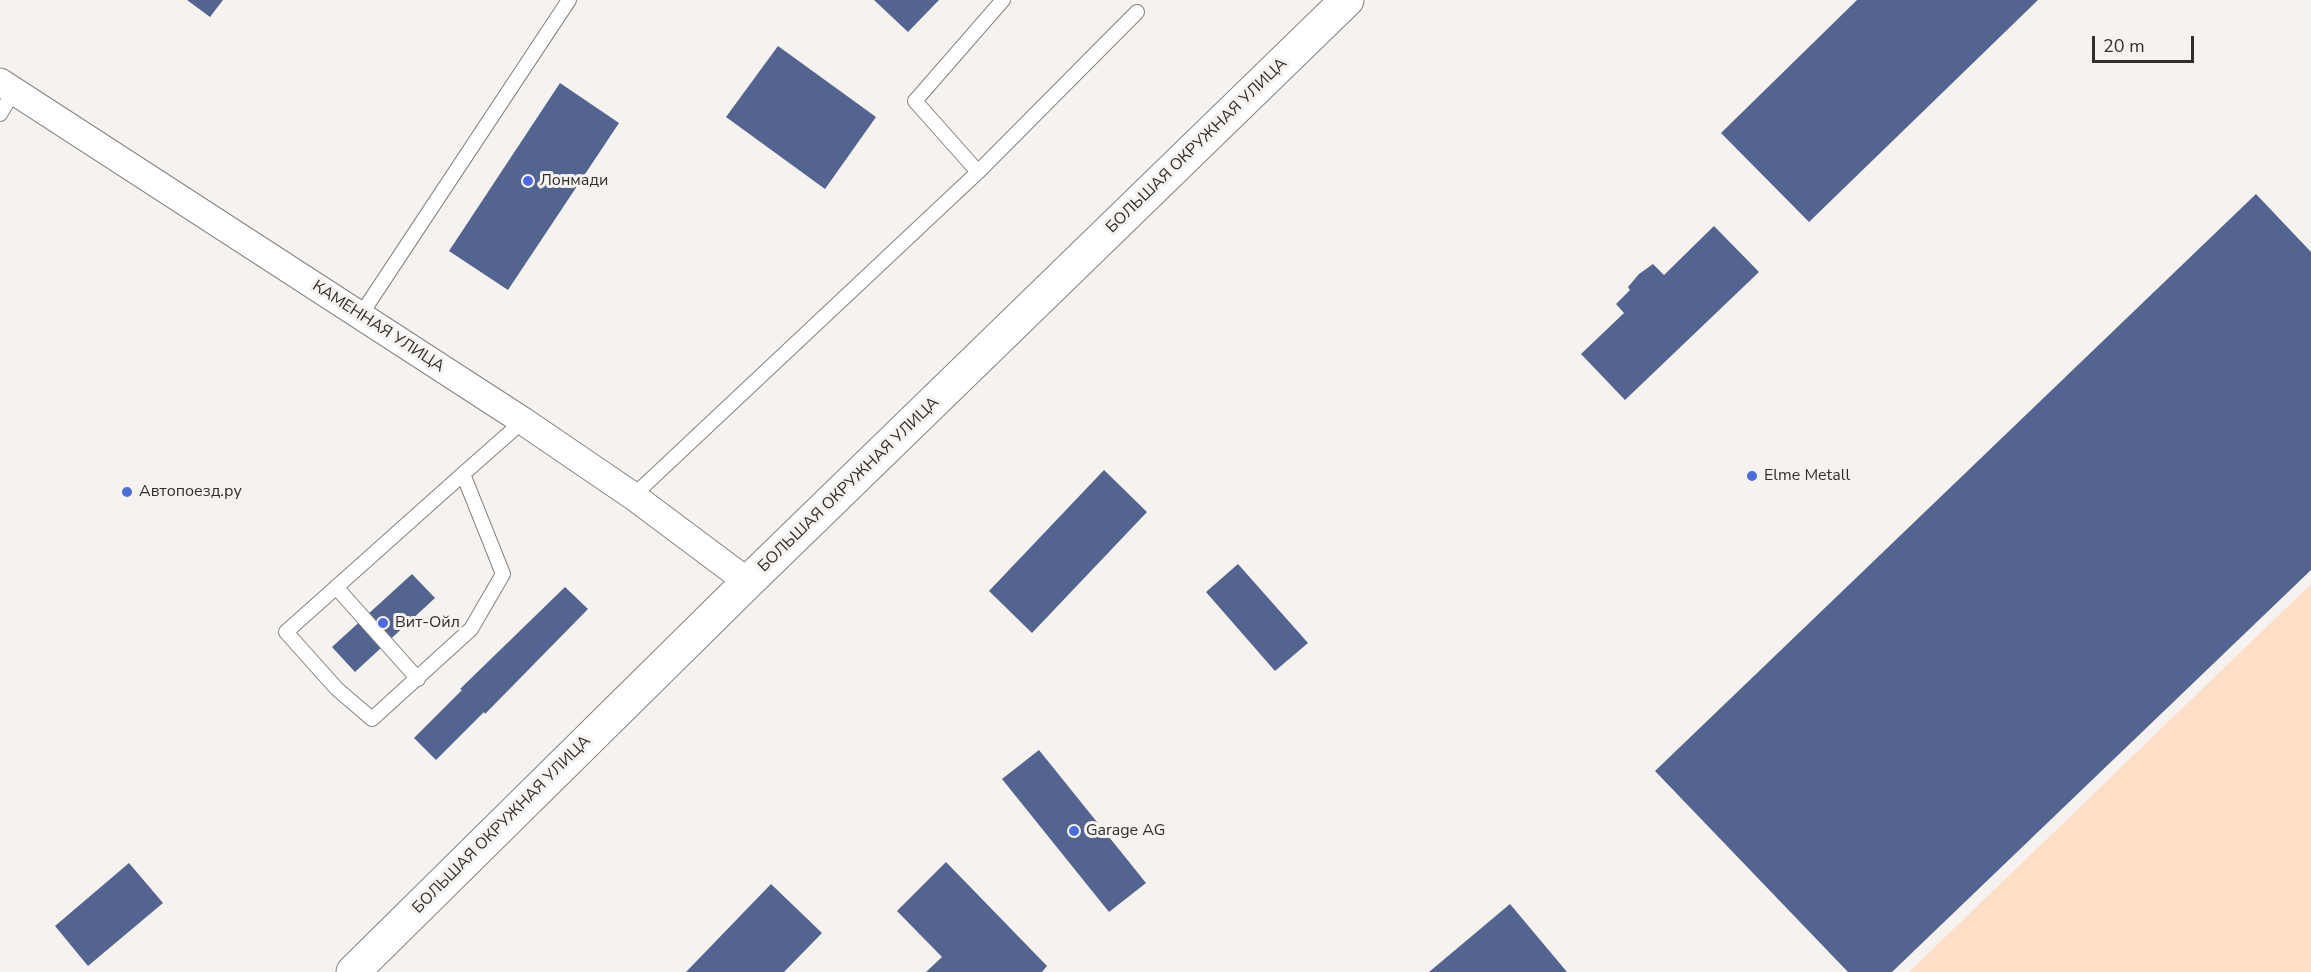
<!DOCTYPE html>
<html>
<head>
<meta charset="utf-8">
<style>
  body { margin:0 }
  #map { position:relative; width:2311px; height:972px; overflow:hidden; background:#f5f2ef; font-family:"Nunito Sans",sans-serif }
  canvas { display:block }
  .scale { position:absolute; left:2092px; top:36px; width:102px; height:27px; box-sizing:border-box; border:3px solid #302f2e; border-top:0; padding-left:8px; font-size:18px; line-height:21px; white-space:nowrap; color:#302f2e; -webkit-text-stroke:4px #f5f2ef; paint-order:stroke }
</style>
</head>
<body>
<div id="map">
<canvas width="2311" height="972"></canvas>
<div class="scale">20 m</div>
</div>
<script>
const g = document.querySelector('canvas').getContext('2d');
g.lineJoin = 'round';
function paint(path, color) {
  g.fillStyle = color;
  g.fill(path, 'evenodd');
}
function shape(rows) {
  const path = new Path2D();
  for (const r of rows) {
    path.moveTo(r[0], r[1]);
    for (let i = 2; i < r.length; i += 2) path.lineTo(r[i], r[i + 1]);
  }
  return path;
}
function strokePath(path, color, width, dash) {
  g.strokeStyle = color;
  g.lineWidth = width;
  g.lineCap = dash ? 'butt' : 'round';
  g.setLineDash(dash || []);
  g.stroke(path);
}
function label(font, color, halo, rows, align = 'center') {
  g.font = font + ' "Nunito Sans",sans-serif';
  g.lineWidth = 6;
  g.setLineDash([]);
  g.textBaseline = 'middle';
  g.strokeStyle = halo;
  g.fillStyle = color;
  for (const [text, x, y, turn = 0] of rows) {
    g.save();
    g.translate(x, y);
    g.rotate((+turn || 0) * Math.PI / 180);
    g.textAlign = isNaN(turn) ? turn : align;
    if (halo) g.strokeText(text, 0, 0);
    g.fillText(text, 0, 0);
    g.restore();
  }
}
paint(shape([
  [2311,584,2311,972,1909,972]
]), '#fedec6');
paint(shape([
  [187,0,223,0,210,17],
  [874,0,939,0,908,32],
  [1857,0,2038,0,1809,222,1721,133],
  [778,46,876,117,825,189,726,117],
  [560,83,619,123,508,290,449,251],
  [2256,194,2311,252,2311,570,1892,972,1848,972,1655,771],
  [1714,226,1759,272,1625,400,1581,354,1624,313,1616,304,1630,290,1628,287,1639,274,1653,264,1664,275],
  [1104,470,1147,512,1032,633,989,591],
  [1238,564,1308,643,1275,671,1206,592],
  [412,574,435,598,355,672,332,647],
  [565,587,588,609,485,714,484,712,436,760,414,738,462,690,460,689],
  [1039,750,1146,883,1109,912,1002,779],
  [946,862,1047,966,1042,972,926,972,942,957,897,911],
  [129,863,163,903,88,966,55,926],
  [771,884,822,933,784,972,686,972],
  [1510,904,1567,972,1429,972]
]), '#546490');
const lane = shape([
  [0,114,14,91],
  [978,172,915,101,1003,0],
  [360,316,569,0],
  [463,474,503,574,471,629,372,719,337,689,286,632,463,474,523,421],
  [633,496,978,172,1137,12],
  [336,587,418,679]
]);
const street = shape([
  [0,82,523,421,633,496,748,582]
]);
const secondary = shape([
  [353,972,748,582,1347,0]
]);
strokePath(lane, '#868381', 16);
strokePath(street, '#868381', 29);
strokePath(secondary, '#868381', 35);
strokePath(lane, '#fff', 14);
strokePath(street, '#fff', 27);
strokePath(secondary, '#fff', 33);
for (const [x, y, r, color] of [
  [528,181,6,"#4b6bdf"],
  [1752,476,6,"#4b6bdf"],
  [127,492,6,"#4b6bdf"],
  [383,623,6,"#4b6bdf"],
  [1074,831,6,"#4b6bdf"]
]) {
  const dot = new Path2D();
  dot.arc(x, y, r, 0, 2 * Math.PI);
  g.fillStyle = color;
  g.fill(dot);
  strokePath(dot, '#f5f2ef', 2);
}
label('16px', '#302f2e', '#f5f2ef', [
  ["БОЛЬШАЯ ОКРУЖНАЯ УЛИЦА",1197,146,-44],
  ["КАМЕННАЯ УЛИЦА",378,327,33],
  ["БОЛЬШАЯ ОКРУЖНАЯ УЛИЦА",849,485,-44],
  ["БОЛЬШАЯ ОКРУЖНАЯ УЛИЦА",502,825,-45]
]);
label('16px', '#302f2e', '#f5f2ef', [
  ["Лонмади",540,181],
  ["Elme Metall",1764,476],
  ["Автопоезд.ру",139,492],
  ["Вит-Ойл",395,623],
  ["Garage AG",1086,831]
], 'left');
</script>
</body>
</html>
